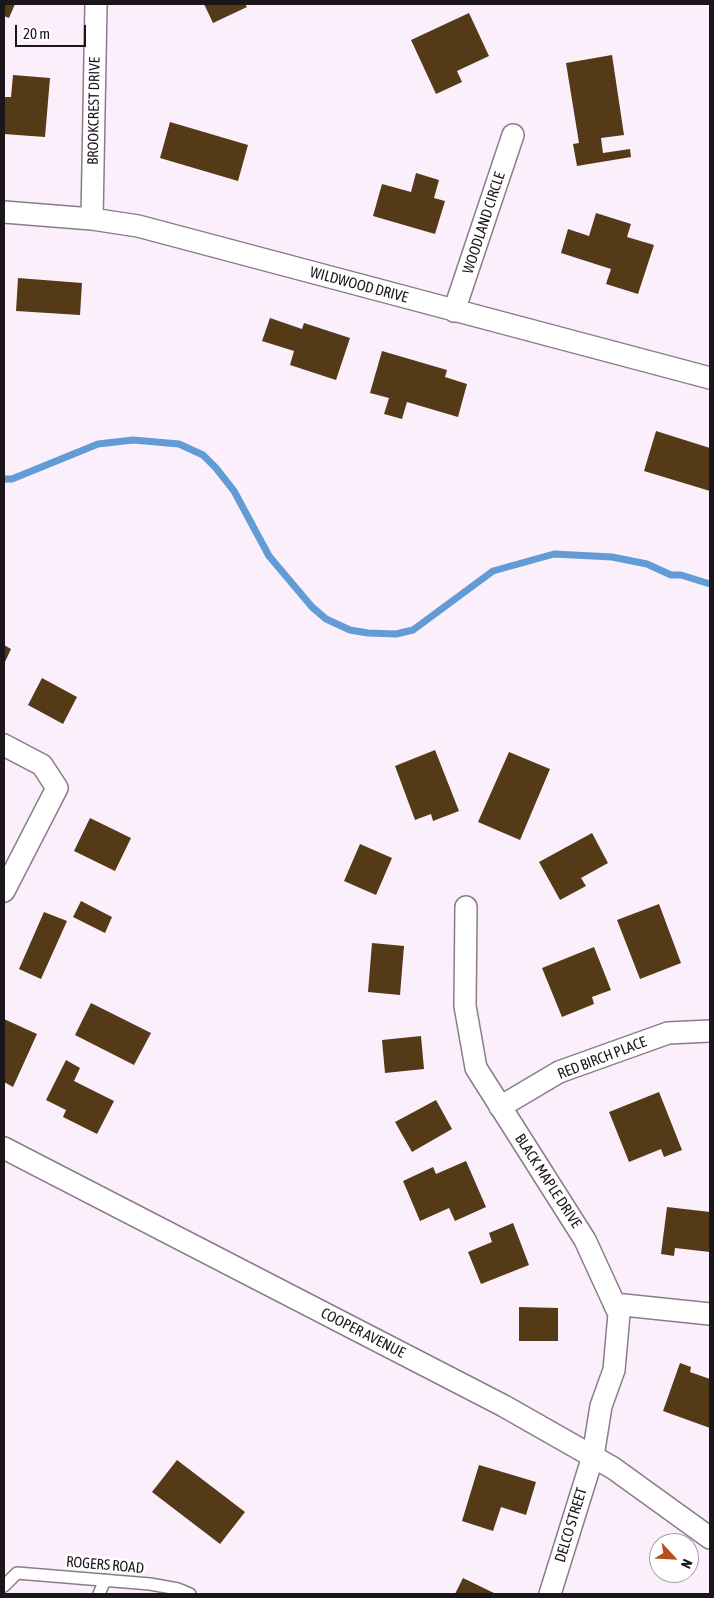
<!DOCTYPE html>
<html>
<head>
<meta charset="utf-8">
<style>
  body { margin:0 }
  #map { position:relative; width:714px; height:1598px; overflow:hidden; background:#fbeffc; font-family:"Asap Condensed",sans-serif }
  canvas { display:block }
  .frame { position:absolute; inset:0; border:5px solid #1a161a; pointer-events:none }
  .north { position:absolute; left:649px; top:1533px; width:50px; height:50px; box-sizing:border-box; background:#fff; border:1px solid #a3a2a3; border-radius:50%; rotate:115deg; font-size:14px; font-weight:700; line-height:20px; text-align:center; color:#1a161a }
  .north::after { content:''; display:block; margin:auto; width:18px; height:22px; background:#b44f1f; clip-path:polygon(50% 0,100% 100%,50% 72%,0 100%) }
  .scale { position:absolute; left:15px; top:25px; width:71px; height:22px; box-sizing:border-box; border:2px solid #1a161a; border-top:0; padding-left:6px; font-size:15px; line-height:18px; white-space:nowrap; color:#1a161a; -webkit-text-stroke:4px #fff; paint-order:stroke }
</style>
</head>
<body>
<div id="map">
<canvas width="714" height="1598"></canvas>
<div class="frame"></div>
<div class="north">N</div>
<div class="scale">20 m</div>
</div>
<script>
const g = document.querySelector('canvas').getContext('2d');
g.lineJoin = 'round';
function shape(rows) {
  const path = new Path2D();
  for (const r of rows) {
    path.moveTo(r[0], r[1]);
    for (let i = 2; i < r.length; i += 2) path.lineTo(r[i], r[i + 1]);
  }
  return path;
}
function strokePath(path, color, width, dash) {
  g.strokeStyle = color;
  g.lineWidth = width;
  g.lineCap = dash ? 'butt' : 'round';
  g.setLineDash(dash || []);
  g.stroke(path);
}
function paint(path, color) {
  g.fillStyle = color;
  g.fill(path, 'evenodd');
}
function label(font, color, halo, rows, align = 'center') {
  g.font = font + ' "Asap Condensed",sans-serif';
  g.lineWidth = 5;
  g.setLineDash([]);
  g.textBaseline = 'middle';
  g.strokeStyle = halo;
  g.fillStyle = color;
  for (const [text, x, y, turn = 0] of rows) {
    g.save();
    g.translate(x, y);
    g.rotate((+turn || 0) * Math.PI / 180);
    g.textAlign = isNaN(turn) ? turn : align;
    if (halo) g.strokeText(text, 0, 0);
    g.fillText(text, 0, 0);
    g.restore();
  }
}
strokePath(shape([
  [4,479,12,479,98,444,133,440,179,444,203,455,216,468,234,491,269,556,312,607,326,619,350,630,368,633,396,634,413,630,493,571,554,554,612,557,647,564,671,575,681,575,710,584]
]), '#619cd4', 7);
paint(shape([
  [4,4,15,4,9,18,4,16],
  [204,4,245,4,247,7,213,23],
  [469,13,489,56,457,71,462,82,436,94,411,40],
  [612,55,624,135,601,138,603,153,630,149,631,157,577,166,573,144,579,143,566,63],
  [13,75,50,78,45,137,4,134,4,97,11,97],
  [170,122,248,145,238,181,160,158],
  [416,173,439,180,434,198,445,201,435,234,373,216,382,184,411,192],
  [596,213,631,224,627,237,654,245,638,294,606,284,611,269,561,253,568,229,589,236],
  [18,278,82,283,80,315,16,311],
  [270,318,302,329,304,323,350,338,336,380,290,365,294,351,262,341],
  [382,351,447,370,445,377,467,384,458,417,407,402,402,419,384,414,389,398,370,393],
  [656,431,710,448,710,491,644,471],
  [4,645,11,649,4,664],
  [42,678,77,697,63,724,28,705],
  [435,750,459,811,433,821,431,814,415,820,395,766],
  [509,752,550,769,520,840,478,822],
  [90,818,131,838,115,871,74,851],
  [592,833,608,863,581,878,586,886,560,900,539,862],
  [360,844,392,858,376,895,344,881],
  [81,901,112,917,105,933,73,917],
  [659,904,681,963,640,979,617,920],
  [44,912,67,921,41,979,19,969],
  [372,943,404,946,400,995,368,992],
  [594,947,611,990,592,997,594,1004,562,1017,542,968],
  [91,1003,151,1033,134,1065,75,1035],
  [4,1019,37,1034,13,1087,4,1082],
  [421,1036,424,1069,385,1073,382,1040],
  [66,1060,80,1068,74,1081,114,1101,97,1134,63,1117,66,1110,46,1100],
  [659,1092,682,1150,664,1157,661,1149,629,1162,609,1112],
  [436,1100,452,1129,412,1152,395,1122],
  [466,1161,486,1207,455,1221,449,1208,420,1221,403,1181,433,1167,436,1174],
  [667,1207,710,1212,710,1252,675,1248,674,1256,661,1254],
  [513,1223,529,1265,481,1284,468,1252,492,1242,489,1233],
  [519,1307,558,1308,558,1341,519,1341],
  [680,1363,691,1367,690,1372,710,1379,710,1428,663,1411],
  [177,1460,245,1512,220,1544,152,1492],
  [479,1465,536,1482,526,1515,501,1507,493,1531,462,1521],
  [463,1578,496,1594,455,1594]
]), '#553a17');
const lane = shape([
  [4,1586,17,1573,150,1584,178,1589,190,1594],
  [99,1594,105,1580]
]);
const street = shape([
  [4,212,92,219,138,226,710,378],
  [92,219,96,4],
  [454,311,513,135],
  [4,745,42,765,57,788,4,891],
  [466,907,465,1006,476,1068,585,1240,619,1314,614,1370,601,1406,593,1456,550,1594],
  [500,1107,559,1072,668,1033,710,1031],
  [4,1148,504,1406,613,1468,710,1538],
  [614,1304,710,1314]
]);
strokePath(lane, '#887d89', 14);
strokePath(street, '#887d89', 24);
strokePath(lane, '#fff', 11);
strokePath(street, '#fff', 21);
label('15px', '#1a161a', '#fff', [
  ["BROOKCREST DRIVE",94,111,-89],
  ["WOODLAND CIRCLE",484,223,-72],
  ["WILDWOOD DRIVE",359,285,15],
  ["RED BIRCH PLACE",602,1058,-21],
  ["BLACK MAPLE DRIVE",548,1181,57],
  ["COOPER AVENUE",363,1333,27],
  ["DELCO STREET",571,1525,-73],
  ["ROGERS ROAD",105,1565,5]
]);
</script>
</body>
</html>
